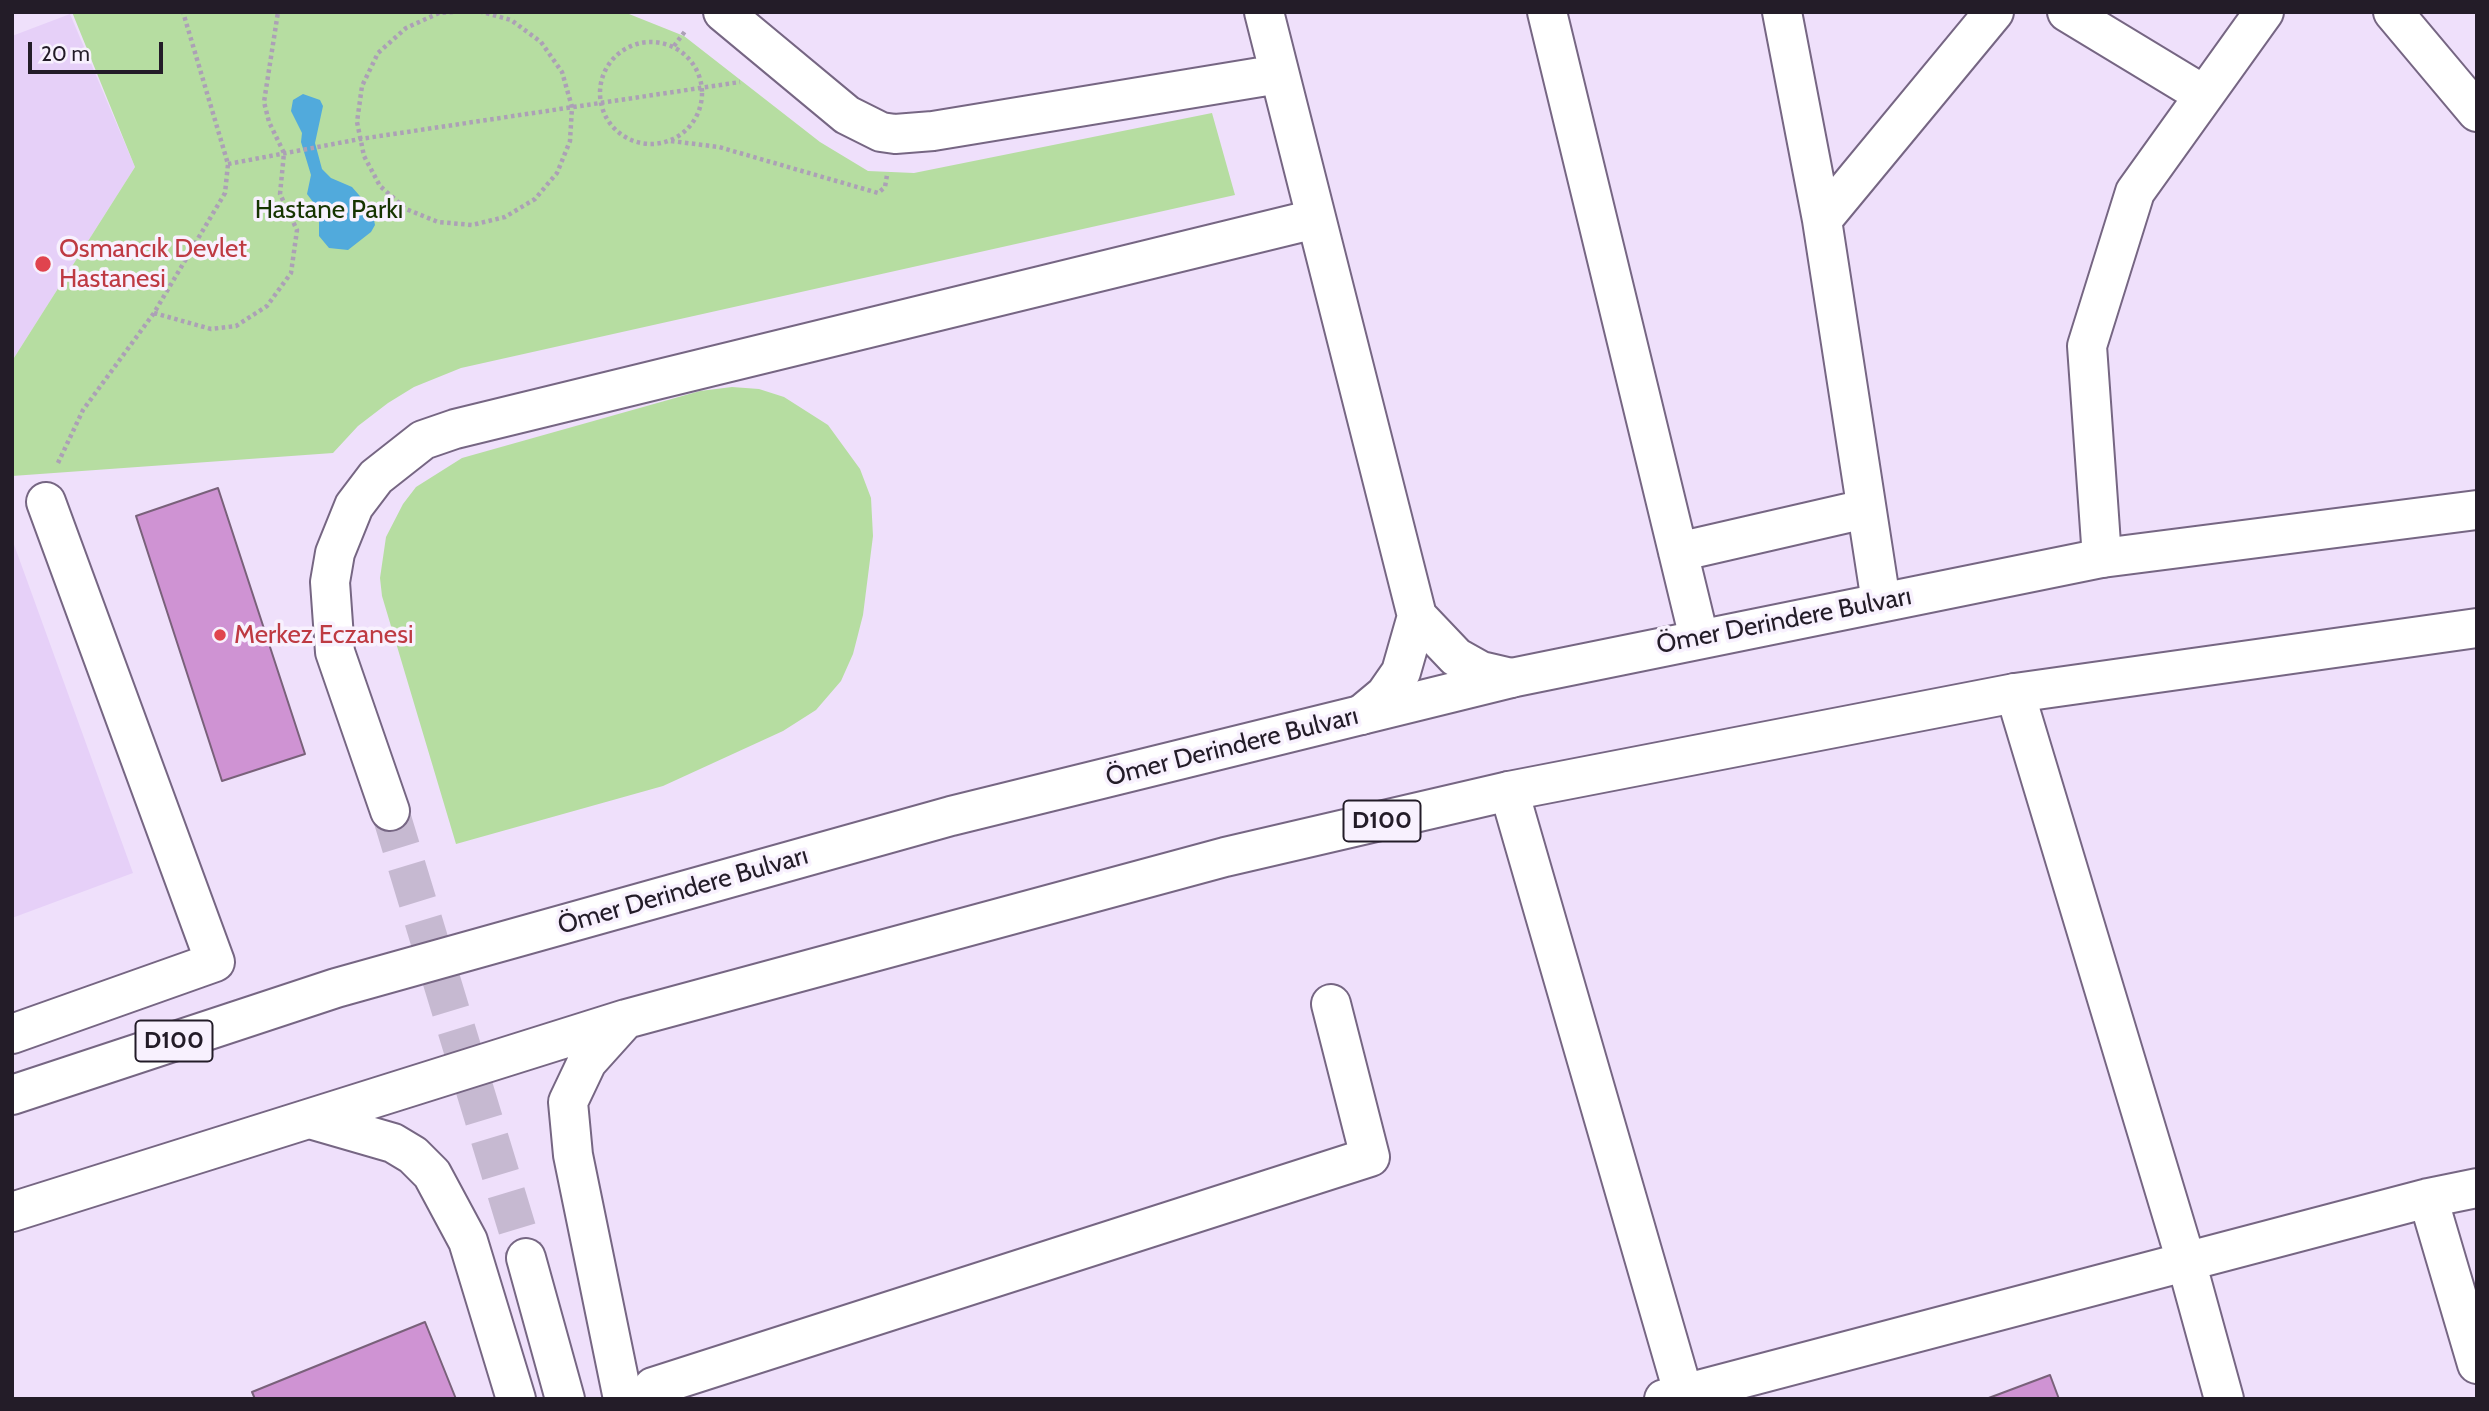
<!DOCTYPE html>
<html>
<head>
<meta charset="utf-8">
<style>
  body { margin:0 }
  #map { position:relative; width:2489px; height:1411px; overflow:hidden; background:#efe0fb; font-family:Cabin,sans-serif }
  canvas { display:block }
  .frame { position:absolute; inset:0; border:14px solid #231c28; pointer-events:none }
  .scale { position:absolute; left:28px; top:42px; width:135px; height:32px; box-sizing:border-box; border:4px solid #231c28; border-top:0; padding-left:9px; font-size:21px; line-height:24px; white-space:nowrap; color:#231c28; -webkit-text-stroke:5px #f8f1fe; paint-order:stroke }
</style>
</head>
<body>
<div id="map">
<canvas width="2489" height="1411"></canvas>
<div class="frame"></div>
<div class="scale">20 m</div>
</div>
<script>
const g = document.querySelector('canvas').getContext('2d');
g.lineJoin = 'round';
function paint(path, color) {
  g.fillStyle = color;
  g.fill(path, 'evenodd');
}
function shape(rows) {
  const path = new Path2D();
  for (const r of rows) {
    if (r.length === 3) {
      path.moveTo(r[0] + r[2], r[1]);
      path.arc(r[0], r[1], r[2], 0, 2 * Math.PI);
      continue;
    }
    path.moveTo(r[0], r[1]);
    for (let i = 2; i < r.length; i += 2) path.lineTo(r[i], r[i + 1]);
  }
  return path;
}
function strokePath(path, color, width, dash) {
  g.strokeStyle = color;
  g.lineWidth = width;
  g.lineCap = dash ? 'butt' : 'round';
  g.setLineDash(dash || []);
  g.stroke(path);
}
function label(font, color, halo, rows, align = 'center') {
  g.font = font + ' Cabin,sans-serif';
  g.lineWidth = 7;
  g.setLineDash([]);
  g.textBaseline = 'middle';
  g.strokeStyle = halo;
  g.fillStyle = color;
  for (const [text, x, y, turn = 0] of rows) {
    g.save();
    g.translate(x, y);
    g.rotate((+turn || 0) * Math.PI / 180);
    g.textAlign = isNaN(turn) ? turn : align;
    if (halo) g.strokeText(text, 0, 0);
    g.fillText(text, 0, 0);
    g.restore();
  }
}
paint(shape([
  [70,14,135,167,12,361,12,36],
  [12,539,133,873,12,918]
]), '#e6d0f8');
paint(shape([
  [72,12,624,12,684,36,820,142,868,171,914,173,1212,113,1235,195,461,368,414,387,388,403,358,426,333,453,12,476,12,361,135,167],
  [732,387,759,389,784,397,828,425,860,469,871,498,873,536,863,615,853,654,841,681,816,710,783,731,663,786,456,844,382,596,380,578,386,537,403,504,416,487,462,458,700,391]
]), '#b6dda1');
paint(shape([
  [303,94,320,100,323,106,315,143,322,169,331,178,352,187,372,210,375,225,371,232,348,250,329,248,319,236,319,210,307,194,311,175,301,142,302,133,291,111,293,100]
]), '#51aadc');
const building = shape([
  [218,488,305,754,222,781,136,516,218,488],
  [425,1322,456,1399,255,1399,252,1392,425,1322],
  [2050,1375,2059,1399,1986,1399,2050,1375]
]);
paint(building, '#cf93d3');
strokePath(building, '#79617a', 2);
strokePath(shape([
  [390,811,526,1258]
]), '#c6b9d1', 38, [38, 19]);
const minor = shape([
  [723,12,847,115,881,132,895,134,933,131,1279,74],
  [1264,12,1417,616,1401,672,1385,695,1361,715],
  [1547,12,1699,638],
  [1782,12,1822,220,1881,602],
  [2067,12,2204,95],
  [2393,12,2477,112],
  [1822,220,1994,12],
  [1678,552,1865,509],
  [2102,558,2087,346,2135,192,2264,12],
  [1417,616,1456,657,1481,671,1511,678],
  [2015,693,2186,1261,2224,1399],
  [1509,791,1685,1399],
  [390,811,335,652,330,582,335,553,354,506,376,477,423,440,455,429,1315,219],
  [12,1034,215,962,46,502],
  [2428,1198,2477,1364],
  [526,1258,565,1399],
  [657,1399,653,1387,1370,1157,1331,1004],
  [1664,1399,2428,1198,2477,1188]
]);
const highway = shape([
  [12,1095,336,988,951,816,1511,678,2102,558,2477,510],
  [310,1119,393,1143,413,1155,432,1174,468,1241,516,1399],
  [12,1212,626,1019,1225,857,1509,791,2015,693,2477,628],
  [623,1399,573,1155,568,1102,587,1062,623,1022]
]);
strokePath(minor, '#766683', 42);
strokePath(highway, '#766683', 42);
strokePath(shape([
  [453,12,439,13,406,28,378,53,362,86,357,122,364,156,380,186,406,209,438,222,472,225,505,217,535,199,557,173,570,141,572,107,562,72,541,42,511,20,482,12],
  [651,93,51],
  [674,46,686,30],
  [671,141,719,147,878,193,885,187,887,175],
  [228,164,360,139,740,82],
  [154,313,211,329,236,326,267,306,291,273,297,230,280,194,284,153,269,122,264,102,278,12],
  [58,463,83,410,154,313,225,193,228,164,183,12]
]), '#aca0b6', 4.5, [3.5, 3.5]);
strokePath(minor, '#fff', 38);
strokePath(highway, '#fff', 38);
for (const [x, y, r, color] of [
  [43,264,9,"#e0444e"],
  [220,635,7,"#e0444e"]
]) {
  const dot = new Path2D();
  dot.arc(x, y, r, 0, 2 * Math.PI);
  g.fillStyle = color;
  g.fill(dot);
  strokePath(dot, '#f8f1fe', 2.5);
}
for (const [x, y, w] of [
  [1382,821,77],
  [174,1041,77]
]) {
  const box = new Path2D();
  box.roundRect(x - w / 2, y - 20.5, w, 41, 5);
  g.fillStyle = '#f8f1fe';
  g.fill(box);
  strokePath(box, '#231c28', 2);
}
label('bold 24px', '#231c28', null, [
  ["D100",1382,821],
  ["D100",174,1041]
]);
label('26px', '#163400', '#f8f1fe', [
  ["Hastane Parkı",329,210]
]);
label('26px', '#be3a42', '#f8f1fe', [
  ["Osmancık Devlet",59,249],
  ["Hastanesi",59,279],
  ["Merkez Eczanesi",234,635]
], 'left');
label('26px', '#231c28', '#f8f1fe', [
  ["Ömer Derindere Bulvarı",1784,621,-11],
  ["Ömer Derindere Bulvarı",1232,747,-14],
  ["Ömer Derindere Bulvarı",683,891,-16]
]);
</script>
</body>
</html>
